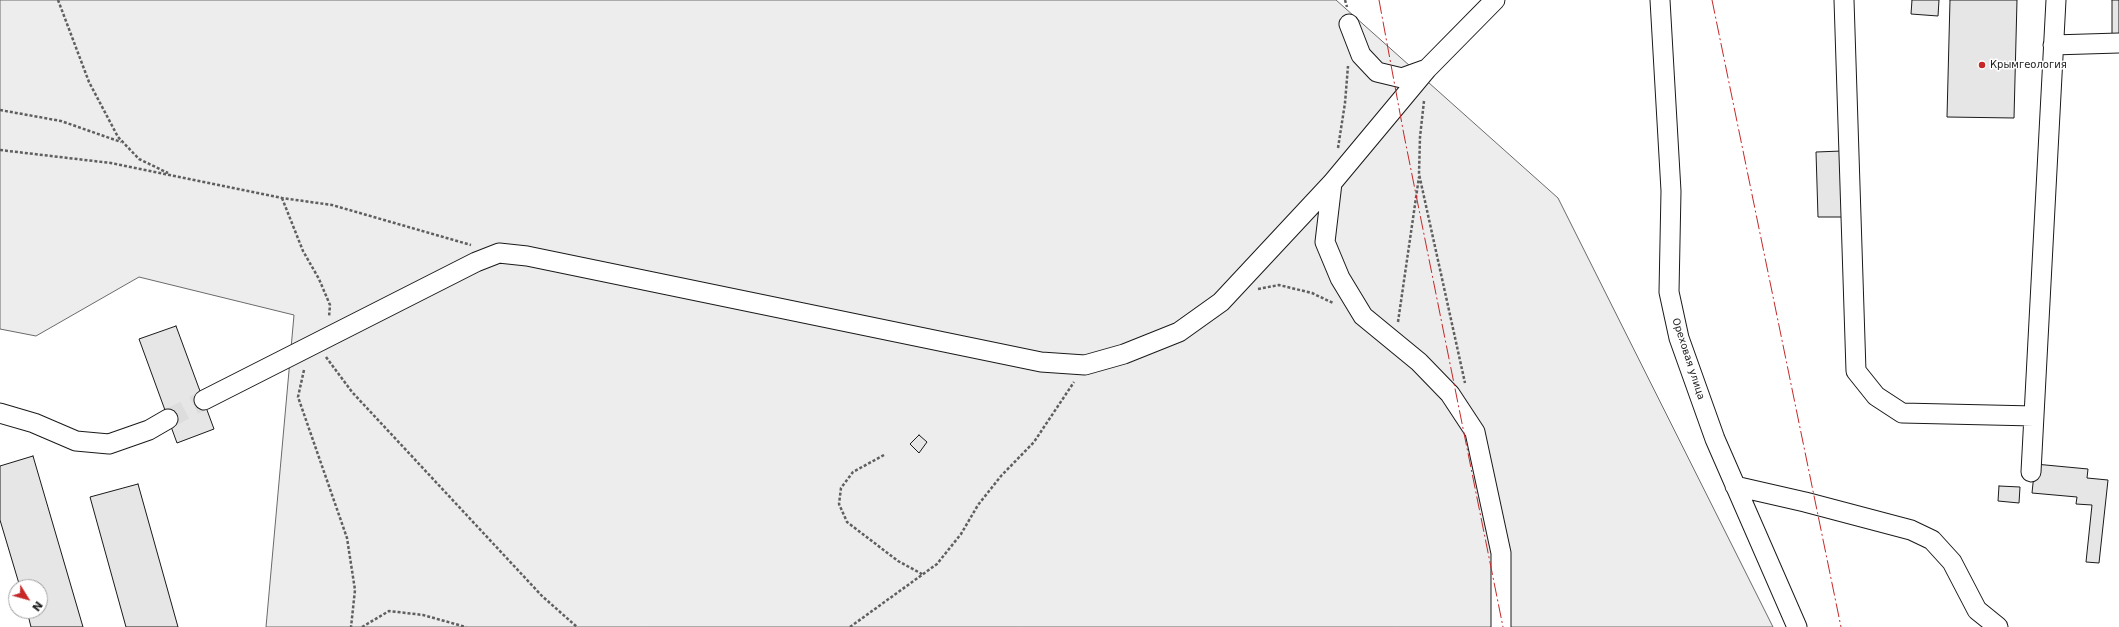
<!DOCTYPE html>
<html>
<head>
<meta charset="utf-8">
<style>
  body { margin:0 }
  #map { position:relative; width:2119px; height:627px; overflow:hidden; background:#fff; font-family:"DejaVu Sans",sans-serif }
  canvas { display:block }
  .north { position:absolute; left:8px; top:579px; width:40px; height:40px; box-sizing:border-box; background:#fff; border:1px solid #a3a3a3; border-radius:50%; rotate:127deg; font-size:11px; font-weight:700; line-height:16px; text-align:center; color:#1a1a1a }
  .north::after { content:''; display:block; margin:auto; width:14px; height:18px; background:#c62828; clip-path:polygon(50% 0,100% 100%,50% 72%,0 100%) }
</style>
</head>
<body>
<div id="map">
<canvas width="2119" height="627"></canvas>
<div class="north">N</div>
</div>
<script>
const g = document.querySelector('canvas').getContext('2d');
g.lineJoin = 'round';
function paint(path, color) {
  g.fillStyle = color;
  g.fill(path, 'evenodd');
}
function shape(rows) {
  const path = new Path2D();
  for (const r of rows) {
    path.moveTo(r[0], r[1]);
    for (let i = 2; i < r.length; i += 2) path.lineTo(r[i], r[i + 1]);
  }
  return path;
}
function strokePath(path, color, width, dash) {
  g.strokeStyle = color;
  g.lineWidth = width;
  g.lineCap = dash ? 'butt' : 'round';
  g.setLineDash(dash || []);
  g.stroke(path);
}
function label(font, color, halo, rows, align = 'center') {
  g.font = font + ' "DejaVu Sans",sans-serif';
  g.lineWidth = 3;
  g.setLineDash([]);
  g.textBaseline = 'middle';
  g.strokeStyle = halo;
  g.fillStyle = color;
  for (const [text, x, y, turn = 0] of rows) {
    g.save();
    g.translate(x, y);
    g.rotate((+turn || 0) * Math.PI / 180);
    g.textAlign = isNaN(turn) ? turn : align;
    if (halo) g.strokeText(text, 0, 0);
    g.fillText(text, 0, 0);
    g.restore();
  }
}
const green = shape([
  [0,0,1336,0,1558,198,1773,627,266,627,294,315,139,277,36,336,0,329,0,0]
]);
paint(green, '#ededed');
strokePath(green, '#6a6a6a', 1);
const building = shape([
  [1912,0,1939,0,1938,16,1911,14,1912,0],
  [1950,0,2017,0,2014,118,1947,117,1950,0],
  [2112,0,2119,0,2119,36,2112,36,2112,0],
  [1842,151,1843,217,1818,217,1816,152,1842,151],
  [176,326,214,429,177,443,139,339,176,326],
  [919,435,927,442,919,453,910,444,919,435],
  [33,456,83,627,31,627,27,611,40,611,40,587,20,587,0,520,0,466,33,456],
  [2035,464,2088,469,2087,478,2108,480,2099,563,2086,562,2092,505,2076,504,2077,497,2032,493,2035,464],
  [138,484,178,627,126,627,90,497,138,484],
  [1999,486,2020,487,2019,503,1998,501,1999,486]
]);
paint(building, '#e6e6e6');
strokePath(building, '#1a1a1a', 1);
strokePath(shape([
  [168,419,204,400]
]), '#ddd', 19, [19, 10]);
const minor = shape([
  [1660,0,1671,191,1669,292,1679,338,1715,439,1797,627],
  [1844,0,1856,371,1876,396,1902,413,2034,416],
  [1349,24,1361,55,1377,72,1402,78,1427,69],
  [2053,45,2119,43],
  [1332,183,1325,242,1340,278,1363,316,1419,362,1450,394,1475,432,1501,553,1501,627],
  [204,400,476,262,499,253,527,256,1041,362,1085,365,1124,354,1179,332,1221,302,1332,183,1427,69,1495,0],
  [0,413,34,423,76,441,109,444,149,430,168,419],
  [2031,472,2056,0],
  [1735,486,1805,502,1911,530,1932,540,1952,562,1977,610,1998,627]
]);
strokePath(minor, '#1a1a1a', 21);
strokePath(shape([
  [58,0,89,82,118,137,139,159,168,173],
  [1345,0,1347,7],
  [1424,101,1420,137,1419,174,1465,383],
  [0,110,61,121,121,142],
  [1338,148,1345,103,1348,66],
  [0,150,111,163,282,198,332,205,471,245],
  [282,198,303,251,319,279,330,305,329,317],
  [1258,289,1279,285,1312,293,1333,303],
  [1398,322,1419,177],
  [326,357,352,392,542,596,577,627],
  [304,370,298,397,347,538,355,590,351,627],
  [884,455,853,472,841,488,839,504,847,522,898,561,922,574],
  [362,627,389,611,423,615,466,627],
  [850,627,937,564,961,534,978,505,1001,476,1034,442,1074,382]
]), '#5f5f5f', 2.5, [3, 2]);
strokePath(minor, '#fff', 19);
strokePath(shape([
  [1379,0,1404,135,1503,627],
  [1712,0,1841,627]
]), '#c62828', 1, [14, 3, 2, 3]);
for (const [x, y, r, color] of [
  [1982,65,4,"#c62828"]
]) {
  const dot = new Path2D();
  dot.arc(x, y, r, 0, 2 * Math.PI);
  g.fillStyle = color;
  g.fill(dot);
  strokePath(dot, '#fff', 1.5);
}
label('10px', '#1a1a1a', '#fff', [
  ["Крымгеология",1990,65]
], 'left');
label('10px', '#1a1a1a', '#fff', [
  ["Ореховая улица",1688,359,72]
]);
</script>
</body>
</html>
